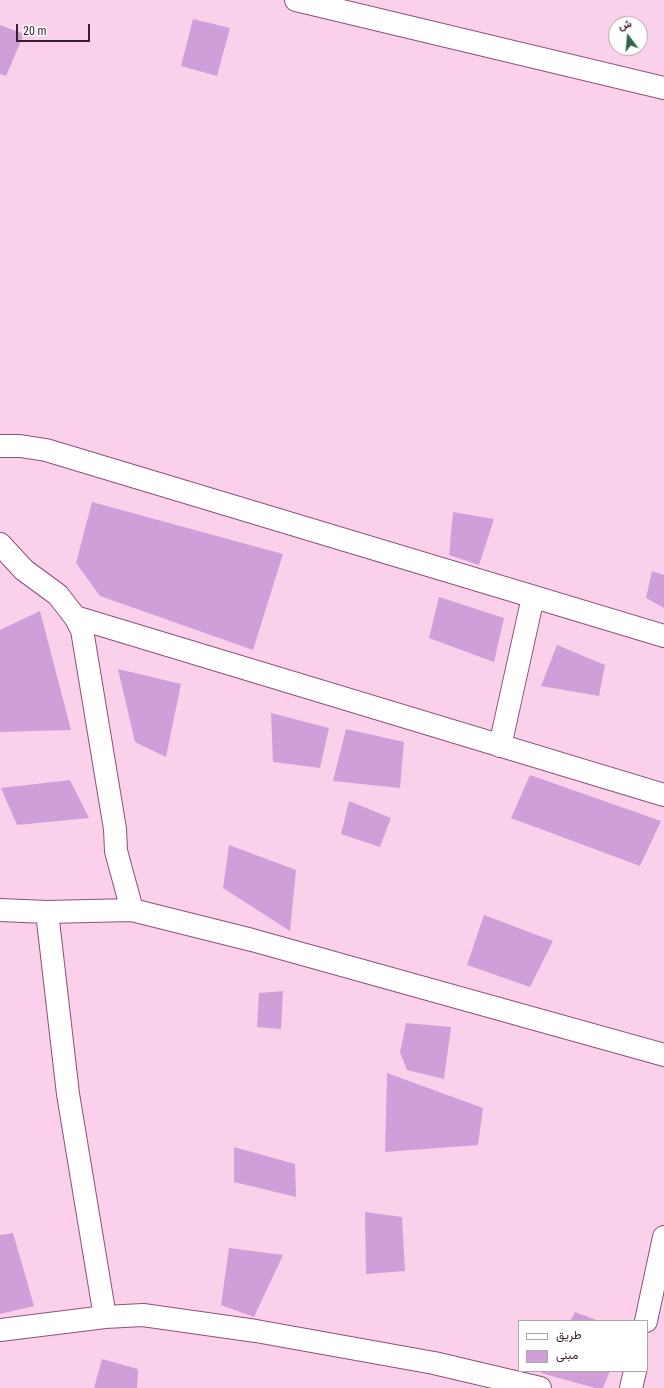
<!DOCTYPE html>
<html>
<head>
<meta charset="utf-8">
<style>
  body { margin:0 }
  #map { position:relative; width:664px; height:1388px; overflow:hidden; background:#fbd0eb; font-family:"Roboto Condensed",Vazirmatn,sans-serif }
  canvas { display:block }
  .legend { position:absolute; left:518px; top:1320px; width:130px; height:52px; box-sizing:border-box; background:#fff; border:1px solid #afa5ac; margin:0; padding:5px 7px; list-style:none; font-size:12px; color:#381e2f }
  .legend li { display:flex; align-items:center; gap:8px; height:20px }
  .legend b { width:20px; border:1px solid #afa5ac }
  .north { position:absolute; left:608px; top:16px; width:40px; height:40px; box-sizing:border-box; background:#fff; border:1px solid #afa5ac; border-radius:50%; rotate:344deg; font-size:11px; font-weight:700; line-height:16px; text-align:center; color:#381e2f }
  .north::after { content:''; display:block; margin:auto; width:14px; height:18px; background:#30664c; clip-path:polygon(50% 0,100% 100%,50% 72%,0 100%) }
  .scale { position:absolute; left:16px; top:24px; width:74px; height:18px; box-sizing:border-box; border:2px solid #381e2f; border-top:0; padding-left:5px; font-size:12px; line-height:14px; white-space:nowrap; color:#381e2f; -webkit-text-stroke:3px #fff; paint-order:stroke }
</style>
</head>
<body>
<div id="map">
<canvas width="664" height="1388"></canvas>
<ul class="legend">
<li><b style="height:5px;background:#fff"></b>طريق</li>
<li><b style="height:11px;background:#d09fda"></b>مبنى</li>
</ul>
<div class="north">ش</div>
<div class="scale">20 m</div>
</div>
<script>
const g = document.querySelector('canvas').getContext('2d');
g.lineJoin = 'round';
function paint(path, color) {
  g.fillStyle = color;
  g.fill(path, 'evenodd');
}
function shape(rows) {
  const path = new Path2D();
  for (const r of rows) {
    path.moveTo(r[0], r[1]);
    for (let i = 2; i < r.length; i += 2) path.lineTo(r[i], r[i + 1]);
  }
  return path;
}
function strokePath(path, color, width, dash) {
  g.strokeStyle = color;
  g.lineWidth = width;
  g.lineCap = dash ? 'butt' : 'round';
  g.setLineDash(dash || []);
  g.stroke(path);
}
paint(shape([
  [193,19,230,28,217,76,181,66],
  [0,25,24,34,6,76,0,74],
  [92,502,283,554,253,650,100,596,76,563],
  [453,512,494,519,479,565,449,555],
  [652,571,664,575,664,608,646,598],
  [439,597,504,618,494,662,429,638],
  [40,611,71,730,0,732,0,630],
  [557,645,605,665,599,696,541,686],
  [118,669,181,684,166,757,135,742],
  [271,713,329,728,320,768,273,762],
  [346,729,404,742,400,788,333,781],
  [530,775,661,821,640,866,511,818],
  [70,780,89,818,17,825,1,788],
  [349,801,391,818,380,847,341,834],
  [229,845,296,870,290,931,223,888],
  [484,915,553,941,530,987,467,965],
  [283,991,281,1029,257,1027,259,993],
  [406,1023,451,1027,444,1079,407,1070,400,1052],
  [387,1073,483,1108,478,1145,385,1152],
  [234,1147,295,1164,296,1197,234,1182],
  [365,1212,402,1217,405,1271,366,1274],
  [13,1233,34,1306,0,1314,0,1235],
  [229,1248,283,1255,254,1317,221,1305],
  [575,1312,599,1321,570,1321],
  [102,1359,138,1369,137,1388,94,1388],
  [543,1371,610,1371,603,1388,595,1388,541,1373]
]), '#d09fda');
const minor = shape([
  [296,0,664,88],
  [0,446,20,446,46,450,664,636],
  [0,544,24,570,58,595,75,617,82,630,115,829,116,851,132,910],
  [75,617,664,795],
  [500,746,533,597],
  [0,910,47,912,132,910,252,940,664,1055],
  [105,1317,143,1315,256,1331,434,1363,540,1388],
  [646,1321,664,1237],
  [0,1330,105,1317,68,1094,47,912],
  [631,1388,635,1371]
]);
strokePath(minor, '#8d5079', 24);
strokePath(minor, '#fff', 22);
</script>
</body>
</html>
